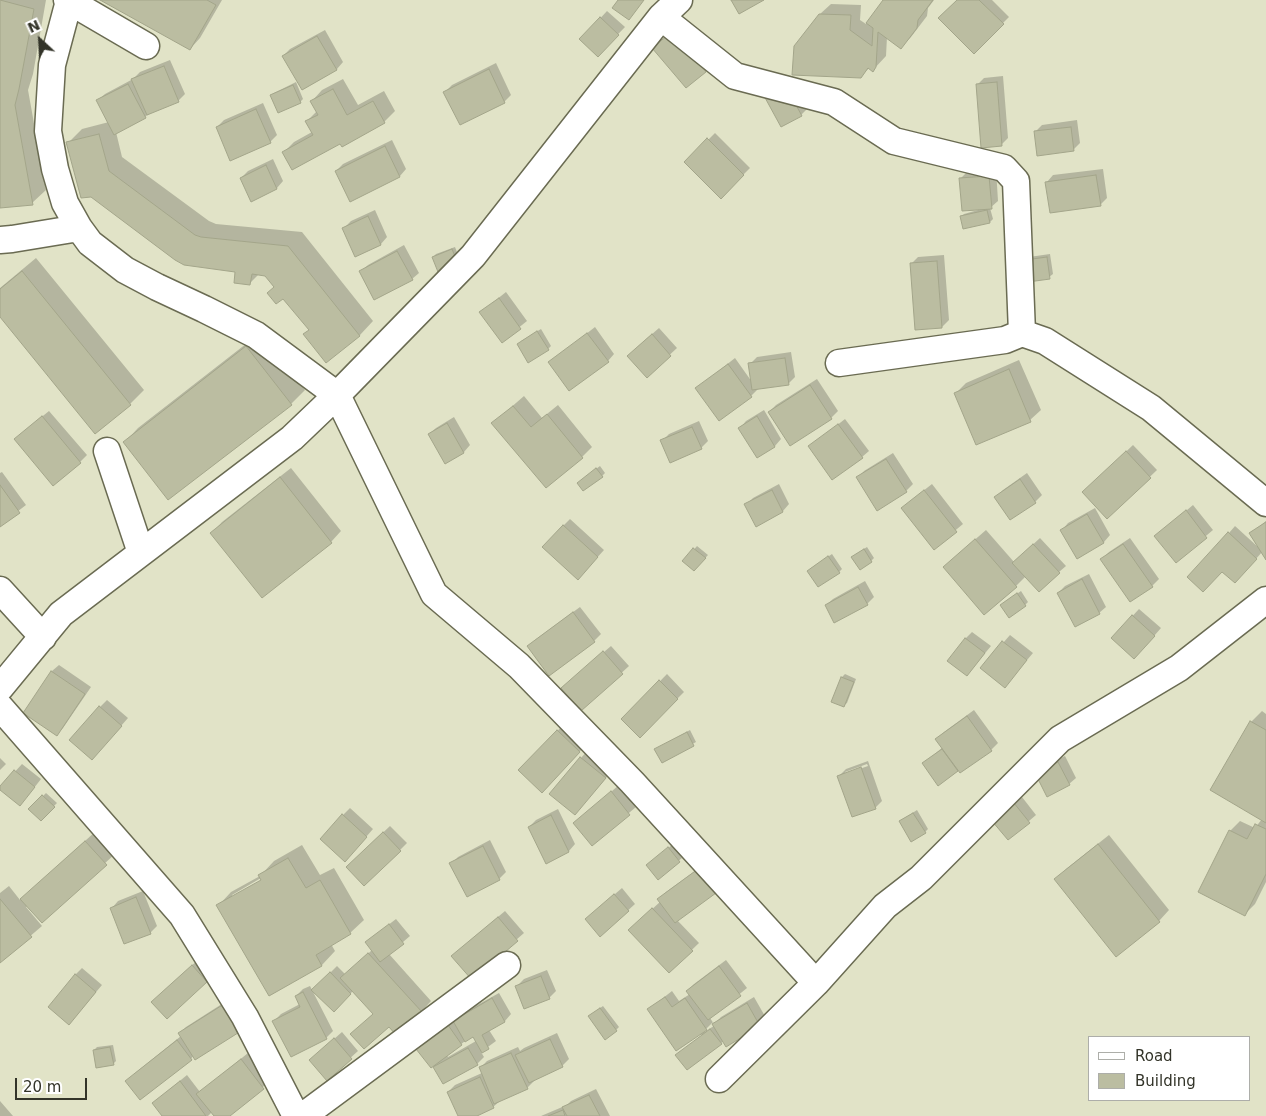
<!DOCTYPE html>
<html>
<head>
<meta charset="utf-8">
<style>
  body { margin:0 }
  #map { position:relative; width:1266px; height:1116px; overflow:hidden; background:#e1e3c7; font-family:"DejaVu Sans",sans-serif }
  canvas { display:block }
  .legend { position:absolute; left:1088px; top:1036px; width:162px; height:65px; box-sizing:border-box; background:#fff; border:1px solid #adaea9; margin:0; padding:6px 9px; list-style:none; font-size:15px; color:#333429 }
  .legend li { display:flex; align-items:center; gap:10px; height:25px }
  .legend b { width:25px; border:1px solid #adaea9 }
  .north { position:absolute; left:15px; top:15px; width:50px; height:50px; -webkit-text-stroke:4px #fff; paint-order:stroke; rotate:335deg; font-size:14px; font-weight:700; line-height:20px; text-align:center; color:#333429 }
  .north::after { content:''; display:block; margin:auto; width:18px; height:22px; background:#333429; clip-path:polygon(50% 0,100% 100%,50% 72%,0 100%) }
  .scale { position:absolute; left:15px; top:1078px; width:72px; height:22px; box-sizing:border-box; border:2px solid #333429; border-top:0; padding-left:6px; font-size:15px; line-height:18px; white-space:nowrap; color:#333429; -webkit-text-stroke:4px #fff; paint-order:stroke }
</style>
</head>
<body>
<div id="map">
<canvas width="1266" height="1116"></canvas>
<ul class="legend">
<li><b style="height:6px;background:#fff"></b>Road</li>
<li><b style="height:14px;background:#bbbda1"></b>Building</li>
</ul>
<div class="north">N</div>
<div class="scale">20 m</div>
</div>
<script>
const g = document.querySelector('canvas').getContext('2d');
g.lineJoin = 'round';
function paint(path, color) {
  g.fillStyle = color;
  g.fill(path, 'evenodd');
}
function shape(rows) {
  const path = new Path2D();
  for (const r of rows) {
    path.moveTo(r[0], r[1]);
    for (let i = 2; i < r.length; i += 2) path.lineTo(r[i], r[i + 1]);
  }
  return path;
}
function strokePath(path, color, width, dash) {
  g.strokeStyle = color;
  g.lineWidth = width;
  g.lineCap = dash ? 'butt' : 'round';
  g.setLineDash(dash || []);
  g.stroke(path);
}
paint(shape([
  [0,0,46,0,33,74,28,90,46,190,32,203,0,207],
  [103,0,222,0,200,38,190,49],
  [885,0,934,0,928,8,927,16,911,37,900,48,887,37,886,56,873,70,869,68,860,77,820,14,831,4,861,5,860,20,866,24],
  [958,0,992,0,1009,17,974,52],
  [607,11,625,27,598,55,581,39],
  [325,30,343,62,337,69,303,89,283,56,290,49],
  [170,60,185,94,178,101,150,113,145,117,116,132,122,157,209,221,216,224,302,232,373,321,360,335,326,361,310,330,266,275,259,274,249,284,237,271,68,143,82,129,109,122,98,100,105,94,133,79,140,72],
  [496,63,511,95,504,102,445,92,452,85],
  [1003,76,1008,138,1001,145,977,85,984,78],
  [343,79,358,105,384,91,395,111,384,122,340,142,284,152,294,142,312,132,306,122,317,111,312,101,322,90],
  [296,82,303,99,300,102,271,96,274,93],
  [765,95,808,108,801,115],
  [263,103,277,135,270,142,217,127,224,120],
  [1077,120,1080,143,1073,150,1035,132,1042,125],
  [715,133,750,168,721,197,686,162],
  [392,140,406,169,400,176,351,200,336,171,343,164],
  [273,159,283,181,277,188,252,200,241,178,248,171],
  [996,169,998,201,990,208,993,219,990,222,961,217,964,214,978,210,961,178,967,172],
  [1103,169,1107,198,1100,205,1047,182,1053,175],
  [375,210,387,237,381,244,344,228,351,221],
  [404,245,419,273,412,279,361,271,368,265],
  [455,247,460,260,433,257,436,254],
  [1050,254,1053,274,1049,277,1029,257],
  [944,255,949,320,942,327,911,264,918,257],
  [36,258,144,390,130,404,0,315,0,288],
  [506,292,527,321,502,341,481,312],
  [595,327,614,354,608,361,549,363],
  [659,328,677,348,647,376,635,349],
  [541,329,551,346,548,349,521,341],
  [260,333,305,390,291,404,125,442,138,428],
  [791,352,795,377,788,384,758,389,751,396,697,388,735,358,752,382,750,364,757,357],
  [1019,360,1041,410,1030,420,955,394,966,383],
  [817,379,838,411,831,418,769,412,776,405],
  [524,396,542,418,558,405,592,447,582,457,493,423],
  [764,410,781,439,775,446,757,457,740,428,746,421],
  [49,411,87,455,80,462,23,432],
  [454,417,470,445,464,452,446,462,429,434,436,428],
  [845,419,869,451,862,457,809,447],
  [699,421,708,441,701,448,662,441,669,434],
  [1133,445,1157,470,1108,517,1084,492],
  [893,453,913,484,906,491,858,478,864,471],
  [600,466,605,473,602,476,581,480],
  [291,468,341,531,331,542,212,533,222,522],
  [2,472,26,505,0,525,0,473],
  [1027,473,1042,495,1035,502,1011,519,996,497,1003,490],
  [779,484,789,504,783,511,757,525,746,505,753,498],
  [932,484,963,524,934,548,909,502],
  [1193,505,1213,530,1176,561,1156,536],
  [1095,508,1110,535,1104,542,1077,557,1062,530,1068,523],
  [570,519,604,550,585,571,563,526],
  [1266,521,1266,558,1262,552,1242,575,1229,533,1235,526,1258,547,1251,533],
  [986,530,1014,562,1040,538,1066,566,1059,572,1026,576,1016,586,955,557],
  [1130,538,1159,579,1152,586,1102,559,1109,552],
  [697,546,708,555,694,570,684,561],
  [867,547,874,558,871,561,856,554],
  [832,554,842,569,839,572,811,568],
  [1089,574,1106,607,1099,613,1058,593,1065,586],
  [865,581,874,597,867,604,826,605,833,599],
  [1021,591,1028,602,1025,605,1005,602],
  [580,607,601,634,594,641,528,647,535,640],
  [1139,609,1161,628,1141,651,1112,638],
  [972,632,991,646,967,675,965,639],
  [1010,635,1033,653,1005,686,982,667],
  [611,646,629,666,582,709,570,681],
  [59,665,91,687,63,728,57,734,24,712,52,671],
  [667,674,684,692,640,736,623,719],
  [845,674,856,679,847,703,843,706,833,702,842,677],
  [107,700,128,718,99,751,100,707],
  [974,710,998,743,991,750,938,784,924,763,943,747,937,739,944,732],
  [1262,711,1266,714,1266,882,1255,904,1245,914,1230,831,1240,821,1255,828,1262,819,1211,790,1251,722],
  [564,724,586,745,542,791,520,770],
  [690,730,696,742,662,761,656,749],
  [587,751,612,771,575,814,581,758],
  [1065,756,1076,778,1069,784,1043,767],
  [0,758,6,764,0,770],
  [868,761,882,801,875,808,839,776,846,769],
  [867,764,868,766,845,774,845,772],
  [22,764,41,779,27,797,0,788],
  [619,785,636,807,592,844,575,823],
  [46,793,57,803,41,819,30,809],
  [1022,797,1036,815,1008,839,1000,814],
  [350,808,373,829,352,853,343,815],
  [558,809,575,844,569,851,546,862,529,827,536,820],
  [917,810,928,829,925,832,900,821],
  [390,826,407,843,400,850,354,860],
  [96,831,116,853,42,921,28,906,26,907,42,926,0,962,0,893,9,886,20,900],
  [1109,835,1169,910,1159,921,1116,955,1056,880,1066,869],
  [490,840,506,872,499,879,467,895,451,864,458,857],
  [302,845,320,875,334,868,364,920,350,933,331,944,335,951,322,965,270,995,218,906,231,892,260,876,274,861],
  [266,875,267,878,232,898,232,895],
  [672,845,682,858,658,878,651,862],
  [706,863,677,920,699,943,669,972,637,923,661,901,659,899,666,892],
  [622,888,635,904,601,935,594,912],
  [143,891,157,926,150,933,112,908,118,901],
  [505,911,524,933,472,978,460,949],
  [396,919,410,936,389,954,431,1001,421,1012,389,1025,362,1024,374,1013,353,991,334,1010,313,990,337,966,346,975,372,950,366,942],
  [199,959,213,974,167,1017,159,995],
  [726,960,747,988,710,1018,714,1024,721,1017,754,997,766,1018,721,1043,677,1055,702,1035,649,1009,672,991,679,1001,690,994,687,991,694,984],
  [713,1022,715,1025,705,1032,704,1031],
  [82,968,102,985,76,1016,75,975],
  [547,970,556,991,549,998,517,986,524,979],
  [310,986,333,1031,326,1038,274,1021,281,1014,300,1004,296,996,303,989],
  [239,993,191,1059,134,1074,181,1036,180,1033,186,1027],
  [499,993,511,1014,505,1021,489,1030,496,1041,481,1052,484,1057,477,1064,443,1083,433,1065,418,1049,461,1014],
  [473,1035,476,1041,448,1057,447,1055],
  [603,1006,619,1027,616,1030,593,1013],
  [342,1032,358,1051,327,1079,317,1054],
  [557,1033,569,1059,562,1066,533,1080,534,1081,527,1088,500,1101,493,1107,474,1116,459,1116,448,1092,455,1085,482,1073,480,1068,487,1061,518,1047,520,1051,524,1048],
  [113,1045,116,1061,113,1064,94,1050,97,1047],
  [248,1053,270,1081,228,1116,215,1116,212,1112,208,1116,164,1116,153,1103,187,1075,200,1092],
  [596,1089,610,1116,541,1116,567,1105,571,1101],
  [0,1101,13,1116,0,1116]
]), '#0003');
const building = shape([
  [0,0,34,9,19,89,15,105,33,205,0,208,0,0],
  [100,0,207,0,216,5,190,50,100,0],
  [618,0,644,0,629,20,612,8,618,0],
  [731,0,764,0,739,14,731,0],
  [883,0,933,0,918,20,917,28,901,49,878,32,876,67,873,72,868,68,861,78,792,75,794,46,819,14,851,15,850,30,872,46,873,28,866,23,883,0],
  [957,0,979,0,1004,24,974,54,938,18,957,0],
  [600,17,619,35,598,57,579,39,600,17],
  [673,31,706,72,686,88,652,48,673,31],
  [317,36,337,70,302,90,282,56,317,36],
  [164,66,179,102,147,115,131,79,164,66],
  [489,69,505,103,460,125,443,92,489,69],
  [997,82,1002,146,981,148,976,84,997,82],
  [784,83,802,116,781,127,763,94,784,83],
  [128,84,146,118,114,135,96,100,128,84],
  [293,85,301,103,278,113,270,95,293,85],
  [333,89,347,115,373,101,385,123,342,147,340,144,292,170,282,152,313,135,305,121,318,115,310,101,333,89],
  [256,109,271,143,230,161,216,127,256,109],
  [1071,127,1074,151,1037,156,1034,131,1071,127],
  [99,134,109,171,195,235,201,237,288,246,360,336,326,363,303,334,309,330,283,299,276,304,267,293,274,287,265,276,252,274,250,285,234,283,235,272,184,265,175,260,91,197,81,198,66,142,99,134],
  [707,138,744,175,721,199,684,162,707,138],
  [385,146,400,177,350,202,335,171,385,146],
  [266,165,277,189,251,202,240,178,266,165],
  [1096,175,1101,206,1050,213,1045,182,1096,175],
  [989,176,992,209,962,211,959,178,989,176],
  [987,210,990,223,963,229,960,216,987,210],
  [368,216,381,245,355,257,342,228,368,216],
  [452,249,458,264,438,272,432,257,452,249],
  [397,251,413,280,374,300,359,271,397,251],
  [1047,257,1050,279,1028,282,1025,260,1047,257],
  [937,261,942,328,915,330,910,263,937,261],
  [22,271,131,405,95,434,0,317,0,289,22,271],
  [499,298,521,329,502,343,479,312,499,298],
  [537,331,549,350,528,363,517,344,537,331],
  [587,333,609,362,569,391,548,362,587,333],
  [652,334,671,356,647,378,627,356,652,334],
  [246,346,292,405,168,500,123,442,246,346],
  [785,358,789,385,752,390,748,363,785,358],
  [728,364,752,397,719,421,695,388,728,364],
  [1009,369,1031,422,976,445,954,393,1009,369],
  [810,385,832,419,790,446,768,412,810,385],
  [513,406,531,427,547,414,583,458,546,488,491,423,513,406],
  [42,416,81,463,53,486,14,439,42,416],
  [757,416,775,447,757,458,738,428,757,416],
  [447,423,464,453,445,464,428,434,447,423],
  [838,424,863,458,832,480,808,446,838,424],
  [692,427,702,449,670,463,660,440,692,427],
  [1126,451,1151,478,1107,519,1082,492,1126,451],
  [886,459,907,492,877,511,856,477,886,459],
  [596,468,603,477,583,491,577,483,596,468],
  [280,477,332,543,262,598,210,533,280,477],
  [1020,479,1036,503,1010,520,994,497,1020,479],
  [0,485,20,513,0,527,0,485],
  [772,490,783,512,756,527,744,504,772,490],
  [924,490,957,532,934,550,901,508,924,490],
  [1186,510,1207,538,1176,563,1154,536,1186,510],
  [1087,514,1104,543,1077,559,1060,530,1087,514],
  [1266,522,1266,560,1249,533,1266,522],
  [563,525,598,557,578,580,542,547,563,525],
  [1228,532,1257,559,1235,583,1222,572,1203,592,1187,577,1228,532],
  [975,539,1017,587,984,615,943,567,975,539],
  [1033,544,1060,573,1039,592,1012,563,1033,544],
  [1123,544,1153,587,1130,602,1100,559,1123,544],
  [693,548,706,558,694,571,682,561,693,548],
  [864,549,872,562,860,570,851,557,864,549],
  [828,556,840,573,818,587,807,571,828,556],
  [1082,579,1100,614,1075,627,1057,593,1082,579],
  [858,587,868,605,834,623,825,605,858,587],
  [1017,593,1026,606,1009,618,1000,605,1017,593],
  [573,612,595,642,549,676,527,646,573,612],
  [1132,615,1155,636,1134,659,1111,638,1132,615],
  [965,638,985,653,967,676,947,661,965,638],
  [1002,641,1027,660,1005,688,980,668,1002,641],
  [603,651,623,674,581,711,561,688,603,651],
  [51,671,85,694,57,736,23,713,51,671],
  [841,677,854,682,844,707,831,702,841,677],
  [659,680,678,699,640,738,621,719,659,680],
  [99,706,122,726,92,760,69,740,99,706],
  [967,716,992,751,960,773,935,739,967,716],
  [1250,721,1266,730,1266,823,1210,790,1250,721],
  [557,730,580,752,542,793,518,770,557,730],
  [687,732,694,746,662,763,654,749,687,732],
  [942,749,958,771,938,786,922,763,942,749],
  [580,757,606,778,575,815,549,794,580,757],
  [1058,762,1070,785,1047,797,1035,773,1058,762],
  [861,767,876,809,852,817,837,776,861,767],
  [14,770,35,787,20,806,0,790,0,786,14,770],
  [611,791,630,815,592,846,573,823,611,791],
  [42,795,55,807,41,821,28,809,42,795],
  [1014,803,1030,823,1008,840,992,821,1014,803],
  [913,813,926,833,911,842,899,821,913,813],
  [342,814,367,837,345,862,320,839,342,814],
  [551,815,569,852,546,864,528,827,551,815],
  [1255,824,1266,829,1266,874,1245,916,1198,892,1229,830,1247,839,1255,824],
  [383,832,401,851,364,886,346,867,383,832],
  [85,841,107,865,42,923,20,899,85,841],
  [1098,844,1160,922,1116,957,1054,879,1098,844],
  [483,846,500,880,467,897,449,863,483,846],
  [668,847,680,862,658,880,646,865,668,847],
  [288,858,306,888,320,880,351,934,316,955,322,966,269,996,216,905,261,880,258,875,288,858],
  [698,869,716,893,675,923,657,899,698,869],
  [614,894,629,911,600,937,585,919,614,894],
  [136,897,151,934,124,944,110,908,136,897],
  [0,899,32,937,0,963,0,899],
  [652,908,693,951,669,973,628,930,652,908],
  [498,917,518,941,472,980,451,956,498,917],
  [389,924,404,944,380,962,365,942,389,924],
  [368,953,422,1012,396,1035,389,1027,364,1049,350,1034,373,1014,340,978,368,953],
  [192,965,207,982,167,1019,151,1002,192,965],
  [719,966,741,996,708,1020,686,991,719,966],
  [330,972,351,994,334,1012,311,990,330,972],
  [75,974,96,992,69,1025,48,1007,75,974],
  [541,976,550,999,524,1009,515,986,541,976],
  [303,992,327,1039,291,1057,272,1021,300,1007,295,996,303,992],
  [665,997,672,1007,685,998,707,1030,676,1051,647,1009,665,997],
  [492,998,505,1022,482,1035,489,1049,482,1053,473,1037,465,1042,453,1021,492,998],
  [232,999,249,1026,195,1060,178,1033,232,999],
  [747,1003,760,1026,726,1047,712,1024,747,1003],
  [600,1008,617,1031,605,1040,588,1016,600,1008],
  [448,1025,462,1045,431,1068,416,1049,448,1025],
  [710,1029,722,1044,687,1070,675,1055,710,1029],
  [334,1038,352,1059,327,1081,309,1060,334,1038],
  [550,1039,563,1067,529,1083,515,1055,550,1039],
  [177,1040,192,1060,140,1100,125,1081,177,1040],
  [110,1047,114,1065,96,1068,93,1050,110,1047],
  [468,1048,478,1065,443,1084,433,1067,468,1048],
  [511,1053,528,1089,494,1104,479,1067,511,1053],
  [241,1059,264,1089,230,1116,214,1116,196,1094,241,1059],
  [480,1077,494,1108,477,1116,458,1116,447,1092,480,1077],
  [180,1081,206,1116,162,1116,152,1103,180,1081],
  [589,1095,600,1116,567,1116,562,1107,589,1095],
  [563,1110,565,1116,548,1116,563,1110]
]);
paint(building, '#bbbda1');
strokePath(building, '#a3a58a', 1);
const minor = shape([
  [67,0,69,1,52,65,48,131,55,169,65,203,79,228,90,243,125,270,157,287,204,309,256,335,337,395,434,594,519,666,632,782,816,983],
  [69,1,146,46],
  [661,17,735,76,834,102,894,141,1004,168,1016,181,1022,333],
  [0,240,12,239,79,228],
  [839,363,1005,340,1022,333,1045,341,1151,408,1266,503],
  [107,451,141,553],
  [0,590,43,637],
  [0,688,61,614,292,438,337,395,473,256,661,17,679,0],
  [0,707,182,915,245,1017,296,1116],
  [719,1079,816,983,885,906,921,878,1060,739,1179,668,1266,600],
  [303,1116,507,965]
]);
strokePath(minor, '#6a6b52', 29);
strokePath(minor, '#fff', 26);
</script>
</body>
</html>
